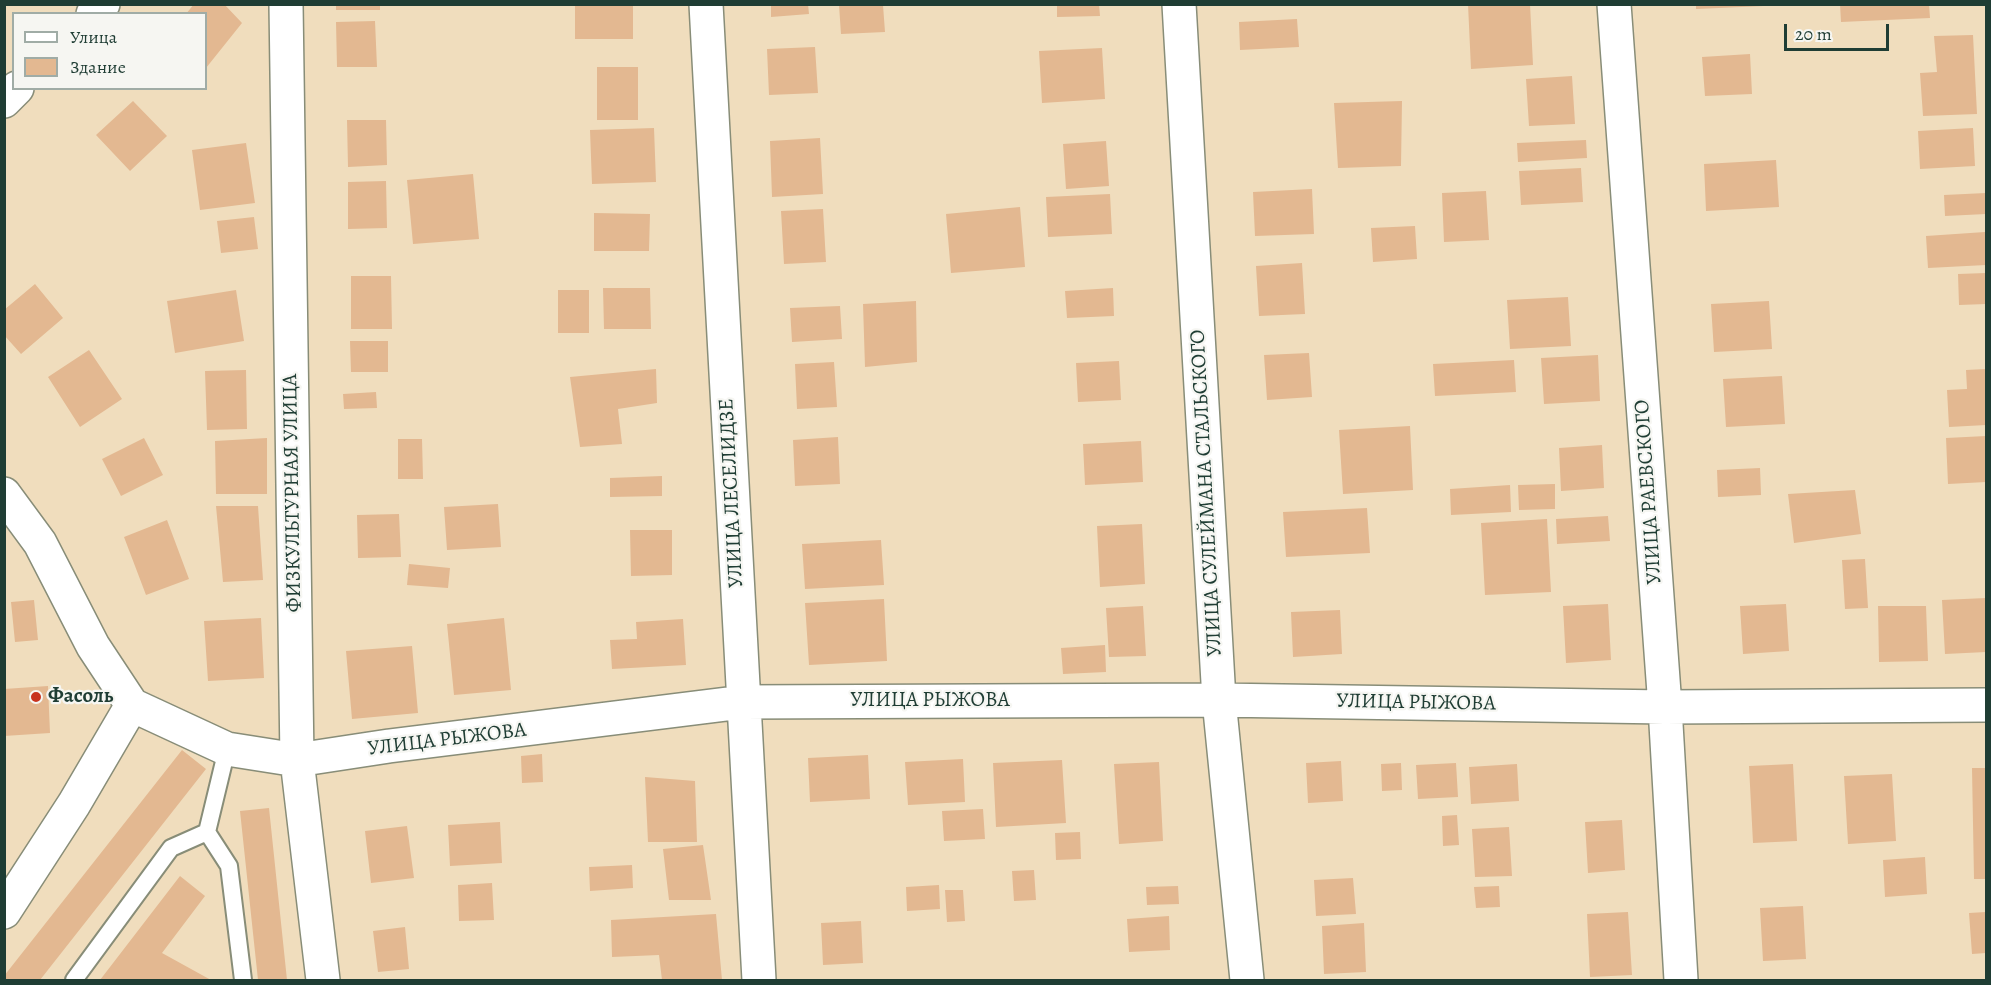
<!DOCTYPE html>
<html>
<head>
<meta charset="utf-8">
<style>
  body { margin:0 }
  #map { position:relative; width:1991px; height:985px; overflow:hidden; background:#f0ddbd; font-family:Alegreya,serif }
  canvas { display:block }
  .frame { position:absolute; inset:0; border:6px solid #1f3d34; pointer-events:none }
  .legend { position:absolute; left:12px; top:12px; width:195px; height:78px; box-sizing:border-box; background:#f6f6f2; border:2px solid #a0aca6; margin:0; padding:8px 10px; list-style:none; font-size:18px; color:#1f3d34 }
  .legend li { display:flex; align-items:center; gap:12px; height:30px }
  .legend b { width:30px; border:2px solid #a0aca6 }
  .scale { position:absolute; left:1784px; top:24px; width:105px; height:27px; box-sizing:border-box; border:3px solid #1f3d34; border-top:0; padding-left:8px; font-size:18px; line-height:21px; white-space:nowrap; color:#1f3d34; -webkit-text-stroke:4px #f6f6f2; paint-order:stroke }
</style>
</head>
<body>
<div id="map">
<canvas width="1991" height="985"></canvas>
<div class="frame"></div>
<ul class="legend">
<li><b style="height:8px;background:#fff"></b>Улица</li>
<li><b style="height:16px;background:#e3b891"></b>Здание</li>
</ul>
<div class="scale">20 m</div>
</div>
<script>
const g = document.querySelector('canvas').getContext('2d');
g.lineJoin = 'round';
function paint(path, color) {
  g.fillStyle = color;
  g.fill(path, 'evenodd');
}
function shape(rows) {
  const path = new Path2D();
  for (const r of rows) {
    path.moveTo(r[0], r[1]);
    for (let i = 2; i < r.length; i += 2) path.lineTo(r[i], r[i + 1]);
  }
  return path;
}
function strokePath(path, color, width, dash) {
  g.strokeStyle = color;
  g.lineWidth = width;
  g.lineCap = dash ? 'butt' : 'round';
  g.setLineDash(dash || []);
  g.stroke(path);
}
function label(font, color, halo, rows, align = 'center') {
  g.font = font + ' Alegreya,serif';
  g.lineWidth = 4.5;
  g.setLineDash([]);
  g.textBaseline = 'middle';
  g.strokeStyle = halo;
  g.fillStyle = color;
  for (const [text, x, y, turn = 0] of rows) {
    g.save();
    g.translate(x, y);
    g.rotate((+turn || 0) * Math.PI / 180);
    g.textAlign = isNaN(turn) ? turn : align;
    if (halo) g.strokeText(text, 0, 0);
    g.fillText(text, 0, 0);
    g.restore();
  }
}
paint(shape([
  [194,4,224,4,242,23,206,68,206,14,186,14],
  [336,4,380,4,380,10,336,10],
  [575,4,633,4,633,39,575,39],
  [771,4,808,4,809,14,771,17],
  [1057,4,1099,4,1100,16,1057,17],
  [1468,4,1530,4,1533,65,1471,69],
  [1696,4,1764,4,1764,6,1696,9],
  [1840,4,1929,4,1930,18,1841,22],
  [839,5,883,5,885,32,841,34],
  [1297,19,1299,47,1240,50,1239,22],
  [375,21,377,67,337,67,336,22],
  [1973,35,1977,114,1923,116,1920,73,1937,72,1934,36],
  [815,47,818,93,769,95,767,49],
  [1102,48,1105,99,1042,103,1039,51],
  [1750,54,1752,94,1705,96,1702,57],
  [597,67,638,67,638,120,597,120],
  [1572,76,1575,124,1529,126,1526,79],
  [133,101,167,136,130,171,96,135],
  [1402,101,1401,166,1338,168,1334,103],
  [347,120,386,120,387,165,348,167],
  [654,128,656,182,592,184,590,130],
  [1973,128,1975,166,1920,169,1918,131],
  [820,138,823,194,772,197,770,141],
  [1586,140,1587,158,1518,162,1517,143],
  [1106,141,1109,186,1066,189,1063,144],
  [246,143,255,203,200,210,192,150],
  [1776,160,1779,207,1706,211,1704,164],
  [1581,168,1583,202,1521,205,1519,171],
  [473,174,479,239,413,244,407,180],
  [386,181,387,228,348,229,348,182],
  [1312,189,1314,234,1255,236,1253,192],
  [1486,191,1489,240,1444,242,1442,193],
  [1986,193,1986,214,1945,216,1944,195],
  [1110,194,1112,234,1048,237,1046,197],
  [1020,207,1025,267,951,273,946,214],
  [823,209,826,262,784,264,781,211],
  [594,213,650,214,649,251,594,251],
  [254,217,258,249,221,253,217,221],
  [1415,226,1417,259,1373,262,1371,228],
  [1985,232,1986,265,1928,268,1926,236],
  [1302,263,1305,314,1259,316,1256,266],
  [1986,273,1986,304,1959,305,1958,274],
  [351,276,391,276,392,329,351,329],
  [35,284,63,318,21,354,4,335,4,310],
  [603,288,650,288,651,329,604,329],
  [1113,288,1114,316,1067,318,1065,291],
  [236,290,244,341,175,353,167,301],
  [558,290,589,290,589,333,558,333],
  [1568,297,1571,346,1510,349,1507,300],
  [916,301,917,362,865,367,863,304],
  [1769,301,1772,349,1714,352,1711,304],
  [840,306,842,339,792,342,790,308],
  [350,341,388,341,388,372,351,372],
  [89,350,122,399,80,427,48,377],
  [1309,353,1312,397,1267,400,1264,355],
  [1598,355,1600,401,1544,404,1541,358],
  [1514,360,1516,392,1435,396,1433,364],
  [1119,361,1121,400,1078,402,1076,363],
  [834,362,837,407,797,409,795,364],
  [656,369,657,403,618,409,622,444,580,447,570,377],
  [1986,369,1986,425,1949,427,1947,390,1967,389,1966,370],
  [246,370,247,429,207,430,205,371],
  [1782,376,1785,424,1726,427,1723,379],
  [376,392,377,408,344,409,343,394],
  [1410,426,1413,490,1343,494,1339,430],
  [1986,436,1986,482,1948,484,1946,438],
  [838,437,840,484,795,486,793,440],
  [144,438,163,475,121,496,102,459],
  [267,438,267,494,216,494,215,441],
  [398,439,422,439,423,479,398,479],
  [1141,441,1143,482,1085,485,1083,444],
  [1602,445,1604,488,1561,491,1559,448],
  [1760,468,1761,495,1718,497,1717,470],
  [662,476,662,496,610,497,610,478],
  [1555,484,1555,509,1519,510,1518,485],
  [1510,485,1511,512,1451,515,1450,489],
  [1855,490,1861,534,1794,543,1788,494],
  [498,504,501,547,447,550,444,507],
  [216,506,258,506,263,580,223,582],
  [1367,508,1370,553,1286,557,1283,512],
  [399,514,401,557,358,558,357,515],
  [1608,516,1610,541,1557,544,1556,519],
  [1547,519,1551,592,1485,595,1481,523],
  [167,520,189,579,146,595,124,537],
  [1142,524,1145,584,1100,587,1097,526],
  [630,530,672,530,672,575,631,576],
  [881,540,884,585,805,589,802,544],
  [1865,559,1868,608,1845,609,1842,560],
  [409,564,450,568,448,588,407,585],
  [1986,598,1986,652,1945,654,1942,600],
  [884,599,887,661,809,665,805,603],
  [34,600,38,640,15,642,11,602],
  [1608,604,1611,660,1566,663,1563,606],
  [1786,604,1789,651,1743,654,1740,606],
  [1143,606,1146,656,1109,657,1106,608],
  [1878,606,1926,606,1928,661,1879,662],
  [1340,610,1342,654,1293,657,1291,612],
  [261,618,264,678,208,681,204,621],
  [504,618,511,690,454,695,447,624],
  [683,619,686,665,612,669,610,640,637,639,636,622],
  [1105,645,1106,672,1063,674,1061,648],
  [412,646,418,713,352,719,346,651],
  [48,686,50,733,4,736,4,689],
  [182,750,206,769,40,980,4,980,4,976],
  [542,754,543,782,522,783,521,756],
  [868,755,870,799,810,802,808,758],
  [963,759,965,802,908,805,905,762],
  [1062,760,1066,823,996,827,993,763],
  [1341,761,1343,801,1308,803,1306,763],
  [1159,762,1163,841,1119,844,1114,764],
  [1401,763,1402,790,1382,791,1381,764],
  [1456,763,1458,797,1418,799,1416,765],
  [1517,764,1519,801,1471,804,1469,767],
  [1793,764,1797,841,1753,843,1749,766],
  [1972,768,1986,768,1986,879,1974,879],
  [1892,774,1896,841,1848,844,1844,776],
  [645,777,695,781,697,842,648,842],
  [269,808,287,980,258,980,240,811],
  [983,809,985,839,944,841,942,811],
  [1457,815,1459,845,1443,846,1442,816],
  [1622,820,1625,870,1588,873,1585,822],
  [500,822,502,863,450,866,448,825],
  [407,826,414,878,371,883,365,831],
  [1509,827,1512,876,1475,877,1472,829],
  [1080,832,1081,859,1056,860,1055,833],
  [703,845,711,900,669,900,663,849],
  [1925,857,1927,894,1885,897,1883,860],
  [632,865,633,888,590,891,589,867],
  [1034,870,1036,900,1014,901,1012,871],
  [180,876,205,896,162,953,211,980,100,980],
  [1353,878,1356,914,1316,916,1314,880],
  [492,883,494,920,459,921,458,885],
  [939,885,940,909,907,911,906,887],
  [1178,886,1179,904,1147,905,1146,887],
  [1499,886,1500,907,1476,908,1474,887],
  [945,890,963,890,965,921,947,922],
  [1803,906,1806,959,1763,961,1760,908],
  [1628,912,1632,975,1590,977,1587,914],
  [1986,912,1986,953,1972,954,1969,913],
  [716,914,722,980,662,980,659,955,612,957,611,920],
  [1169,916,1170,950,1129,952,1127,919],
  [861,921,863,963,823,965,821,923],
  [1364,923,1366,972,1324,974,1322,926],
  [405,927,409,969,378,972,373,931]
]), '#e3b891');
const service = shape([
  [227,749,207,832,229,866,243,980],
  [74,980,171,848,207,832]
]);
const minor = shape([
  [286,4,297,760,323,980],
  [706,4,759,980],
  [1179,4,1219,700,1247,980],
  [1614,4,1665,707,1681,980],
  [93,14,103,4],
  [4,101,17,88],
  [4,494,40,543,93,646,132,705],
  [132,705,227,749,297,760,389,746,743,702,1219,700,1665,707,1986,705],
  [4,912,74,804,132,705]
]);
strokePath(service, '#888d78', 20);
strokePath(minor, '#888d78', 36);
strokePath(service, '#fff', 16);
strokePath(minor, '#fff', 33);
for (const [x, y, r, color] of [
  [36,697,6,"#c8321e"]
]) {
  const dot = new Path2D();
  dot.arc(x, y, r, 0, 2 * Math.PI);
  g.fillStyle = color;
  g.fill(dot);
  strokePath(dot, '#f6f6f2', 2);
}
label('21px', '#1f3d34', '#f6f6f2', [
  ["УЛИЦА РАЕВСКОГО",1649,492,-94],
  ["ФИЗКУЛЬТУРНАЯ УЛИЦА",293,493,-91],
  ["УЛИЦА ЛЕСЕЛИДЗЕ",732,493,-93],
  ["УЛИЦА СУЛЕЙМАНА СТАЛЬСКОГО",1207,493,-93],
  ["УЛИЦА РЫЖОВА",930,701],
  ["УЛИЦА РЫЖОВА",1416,703,1],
  ["УЛИЦА РЫЖОВА",447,740,-7]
]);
label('bold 21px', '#1f3d34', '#f6f6f2', [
  ["Фасоль",48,697]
], 'left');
</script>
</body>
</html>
